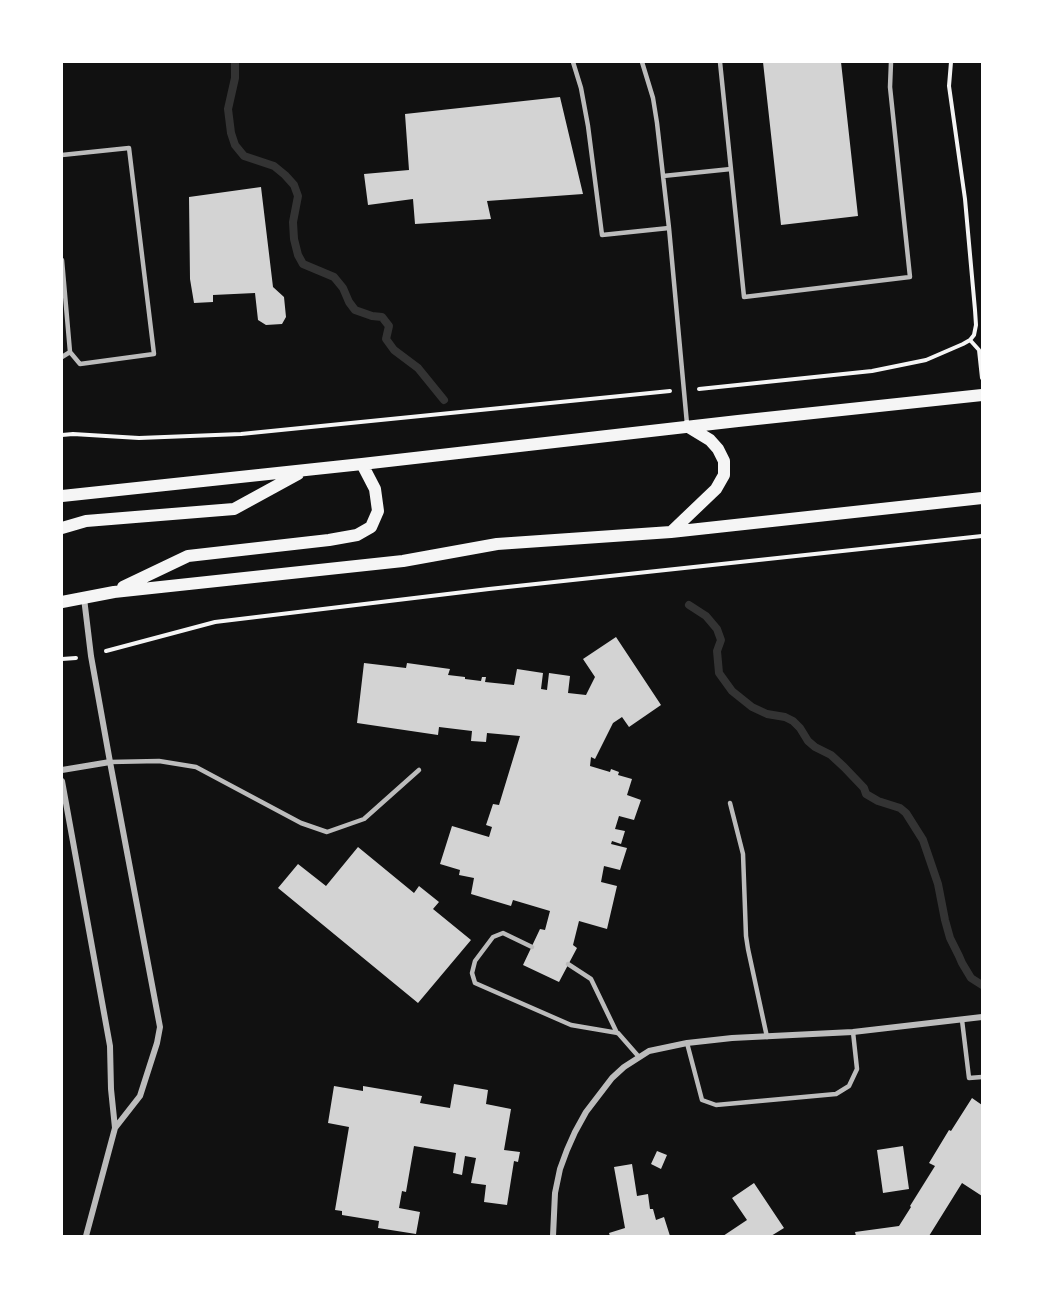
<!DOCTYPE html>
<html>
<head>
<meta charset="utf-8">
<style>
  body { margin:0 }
  #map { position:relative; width:1044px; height:1298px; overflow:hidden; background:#111; font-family:"Exo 2",sans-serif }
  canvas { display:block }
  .frame { position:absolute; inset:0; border:63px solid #fff; pointer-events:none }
</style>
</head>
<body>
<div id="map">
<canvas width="1044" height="1298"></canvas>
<div class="frame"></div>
</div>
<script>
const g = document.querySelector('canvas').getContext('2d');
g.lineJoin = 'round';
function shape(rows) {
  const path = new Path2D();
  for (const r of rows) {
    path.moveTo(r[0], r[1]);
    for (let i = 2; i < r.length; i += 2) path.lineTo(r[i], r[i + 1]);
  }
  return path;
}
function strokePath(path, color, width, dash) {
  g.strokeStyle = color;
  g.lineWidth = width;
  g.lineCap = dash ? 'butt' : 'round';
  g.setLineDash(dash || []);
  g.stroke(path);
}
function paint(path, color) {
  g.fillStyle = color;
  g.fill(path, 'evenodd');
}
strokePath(shape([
  [235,62,235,78,228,109,231,133,235,145,244,156,274,166,285,175,294,185,298,196,293,222,294,239,298,255,303,264,334,277,343,288,349,302,355,310,372,316,382,317,389,326,386,339,394,350,418,368,444,400],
  [689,605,706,616,717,629,721,640,717,651,719,673,732,691,752,707,767,714,785,717,793,721,800,728,808,741,815,747,831,755,844,767,864,788,866,794,878,801,900,808,906,813,923,840,938,884,945,920,950,938,959,956,962,963,971,978,982,985]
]), '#333', 8);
paint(shape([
  [763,62,841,62,858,216,781,225],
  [560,97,583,194,487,201,491,219,415,224,413,199,368,205,364,174,409,170,405,114],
  [261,187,273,287,284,297,286,317,282,324,266,325,258,320,255,293,213,295,213,302,194,303,190,279,189,197],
  [616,637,661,705,629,727,622,717,613,723,595,759,591,757,590,766,610,772,611,769,619,772,618,775,632,779,627,795,641,800,634,820,619,816,615,829,625,831,621,844,612,841,611,844,627,848,620,870,604,866,601,882,617,886,607,929,579,921,573,945,577,948,559,982,523,965,540,929,545,930,550,911,513,900,511,906,471,894,474,878,459,875,460,870,440,864,452,826,489,837,492,827,486,825,493,804,499,805,520,736,487,733,486,742,471,741,472,731,439,727,438,735,357,723,364,663,406,668,407,663,450,669,448,675,465,677,465,679,481,681,482,677,486,677,485,682,514,685,517,669,543,673,541,689,547,690,549,673,570,676,568,693,586,695,595,677,583,659],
  [358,847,414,893,419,886,439,902,433,909,471,940,418,1003,278,888,298,864,326,886],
  [454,1084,488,1090,486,1104,511,1109,504,1150,520,1152,518,1162,514,1161,507,1205,484,1202,486,1185,471,1183,476,1158,465,1156,462,1175,453,1173,456,1153,414,1146,406,1192,402,1191,399,1208,420,1212,416,1234,378,1228,379,1221,342,1215,342,1211,335,1210,349,1127,328,1123,334,1086,363,1091,363,1086,422,1096,420,1103,450,1108],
  [972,1098,982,1105,982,1196,962,1183,929,1236,856,1236,855,1232,899,1226,911,1207,910,1206,935,1166,929,1163,949,1130,951,1131],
  [903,1146,909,1189,883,1193,877,1150],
  [657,1151,667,1155,661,1169,651,1164],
  [632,1164,637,1196,648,1194,650,1209,653,1209,656,1220,664,1217,670,1236,610,1236,609,1233,625,1228,614,1167],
  [754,1183,784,1228,771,1236,723,1236,747,1220,732,1198]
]), '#d3d3d3');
strokePath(shape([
  [951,62,949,86,965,199,975,310,976,325,974,335,970,340],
  [699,389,872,371,926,360,963,344,970,340,979,350,982,378],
  [62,435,73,434,139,438,241,434,670,391],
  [106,651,215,622,489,589,982,536],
  [62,659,76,658]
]), '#f5f5f5', 4);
strokePath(shape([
  [573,62,581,88,588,126,602,235,669,228],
  [642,62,653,98,657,123,669,228,687,424],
  [720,62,744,297,910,277,890,87,891,62],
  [62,155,129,148,154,354,80,364,70,352,62,260],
  [663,176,731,169],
  [62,357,70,352],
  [110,762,159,761,196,767,301,823,327,832,364,819,419,770],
  [730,803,743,854,746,936,748,949,767,1037],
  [532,947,503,933,493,937,475,961,472,973,475,983,571,1025,618,1033,639,1057],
  [568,964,591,979,617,1033],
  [962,1020,969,1078,982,1077],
  [687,1043,702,1100,716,1105,836,1094,849,1086,857,1069,853,1032]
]), '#bcbcbc', 4.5);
strokePath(shape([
  [84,598,91,656,110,762,160,1027,157,1043,140,1096,115,1128],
  [62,770,110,762],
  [62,781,110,1046,111,1089,115,1128,86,1236],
  [553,1236,555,1193,560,1169,567,1150,575,1132,586,1112,612,1078,624,1067,649,1051,687,1043,732,1038,853,1032,982,1017]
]), '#bcbcbc', 6);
strokePath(shape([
  [62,496,362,464,738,421,982,395],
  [62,528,86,521,234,509,298,474],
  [671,532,716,489,724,475,724,461,718,449,710,440,687,426],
  [123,587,188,556,329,540,357,535,371,527,378,511,375,489,362,464],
  [62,602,114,592,403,561,497,544,671,532,982,498]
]), '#f5f5f5', 12);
</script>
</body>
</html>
